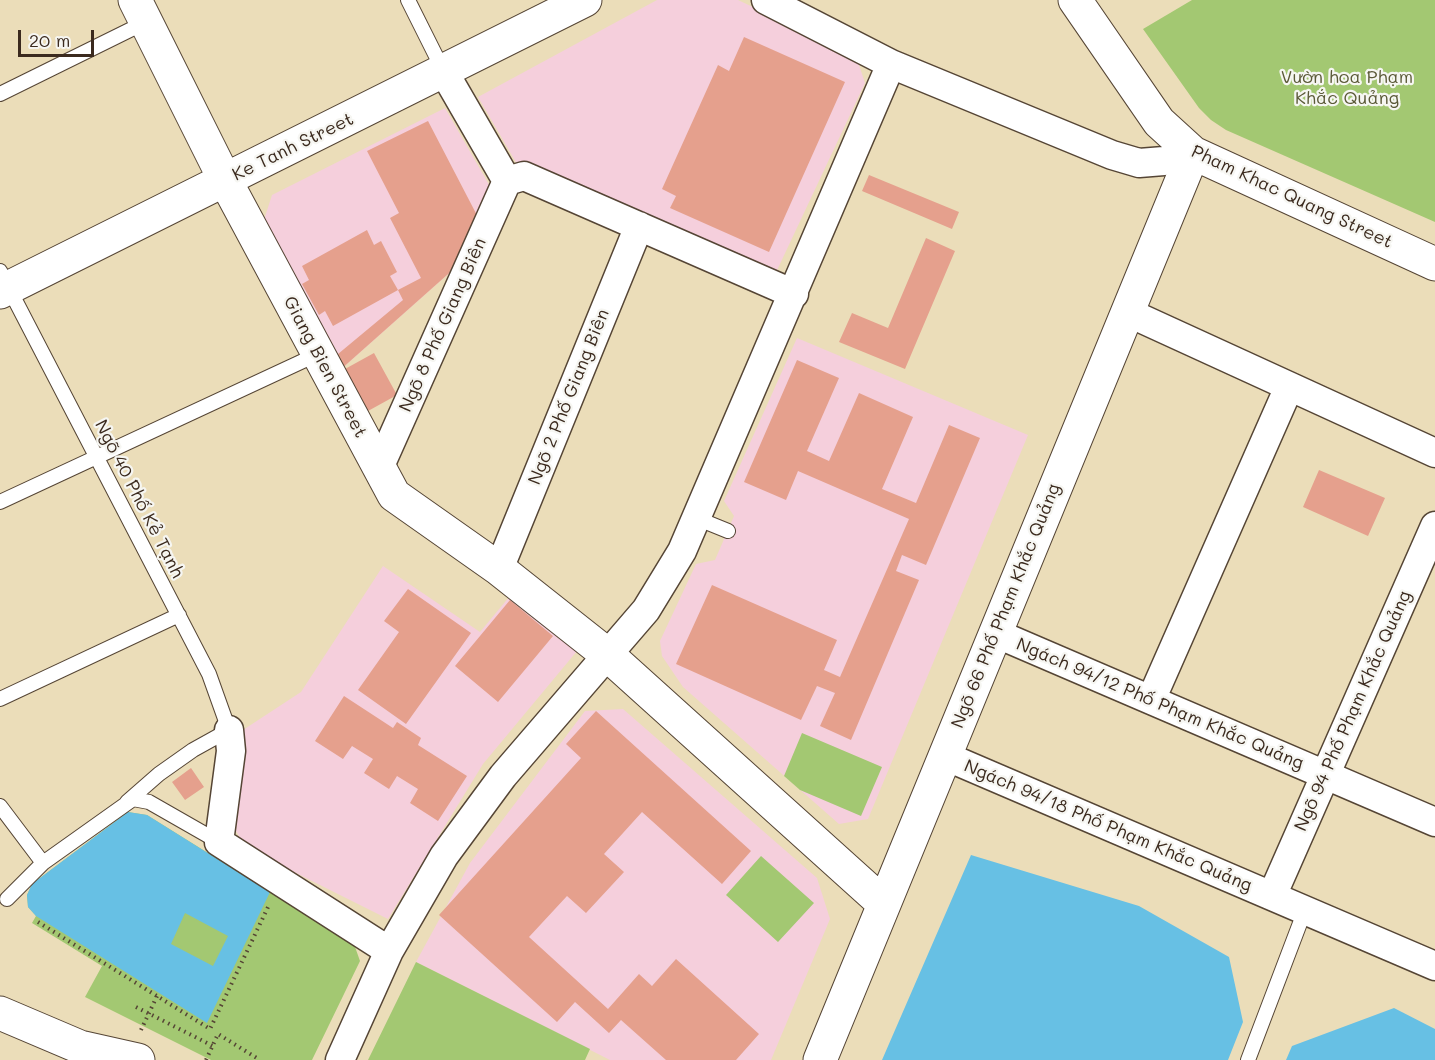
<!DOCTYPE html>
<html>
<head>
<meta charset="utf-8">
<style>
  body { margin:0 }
  #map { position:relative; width:1435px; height:1060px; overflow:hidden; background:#ebddb9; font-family:Mali,sans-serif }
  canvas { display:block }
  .scale { position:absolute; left:18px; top:30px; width:76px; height:27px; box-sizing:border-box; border:3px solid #3b2a1e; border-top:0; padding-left:8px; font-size:18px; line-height:21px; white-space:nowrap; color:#3b2a1e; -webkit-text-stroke:4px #f6f6f2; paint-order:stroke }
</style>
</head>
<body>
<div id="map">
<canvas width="1435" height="1060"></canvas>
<div class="scale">20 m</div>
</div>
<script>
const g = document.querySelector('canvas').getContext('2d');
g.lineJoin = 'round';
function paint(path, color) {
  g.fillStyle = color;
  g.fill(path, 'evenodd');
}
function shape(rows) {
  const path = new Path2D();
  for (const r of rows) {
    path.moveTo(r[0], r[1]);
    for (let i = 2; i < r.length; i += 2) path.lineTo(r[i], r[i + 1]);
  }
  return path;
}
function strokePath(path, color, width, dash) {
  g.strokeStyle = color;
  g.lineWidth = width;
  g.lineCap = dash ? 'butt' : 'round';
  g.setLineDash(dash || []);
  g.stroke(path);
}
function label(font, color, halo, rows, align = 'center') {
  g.font = font + ' Mali,sans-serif';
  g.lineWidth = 4.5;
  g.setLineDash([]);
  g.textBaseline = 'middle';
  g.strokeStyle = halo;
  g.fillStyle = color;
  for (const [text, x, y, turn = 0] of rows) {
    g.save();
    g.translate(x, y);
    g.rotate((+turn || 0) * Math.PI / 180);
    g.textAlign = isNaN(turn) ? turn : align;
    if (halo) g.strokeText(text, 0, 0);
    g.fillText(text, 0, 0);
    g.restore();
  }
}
paint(shape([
  [657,0,738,0,856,56,865,83,771,283,525,178,478,97],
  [445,108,495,195,465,259,339,371,263,223,272,195],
  [797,338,1028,435,868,819,839,824,683,687,662,656,660,641,696,564,715,560,734,516,724,501],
  [383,566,480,632,515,590,582,645,483,764,388,919,246,848,236,831,243,730,301,692],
  [623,709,817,878,830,919,771,1060,610,1060,416,962,470,863,585,711]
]), '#f5cfdc');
paint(shape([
  [1192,0,1435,0,1435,222,1226,130,1211,120,1199,108,1143,29],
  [802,733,882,767,861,816,800,790,784,776],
  [128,812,147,815,354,944,360,961,312,1060,211,1060,85,997,102,966,32,923,36,916,28,907,27,895,32,884],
  [761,856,814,903,778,942,726,895],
  [416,962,590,1049,585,1060,368,1060]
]), '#a3c872');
paint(shape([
  [128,812,147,815,270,892,207,1023,36,916,28,907,27,895,32,884],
  [185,913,228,936,213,966,171,944],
  [971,855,1139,906,1229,957,1243,1022,1228,1060,882,1060],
  [1394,1008,1435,1029,1435,1060,1286,1060,1292,1046]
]), '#67c0e4');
paint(shape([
  [744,37,845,82,769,252,670,208,676,196,662,189,718,65,729,71],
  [428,121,481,223,465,259,339,371,332,359,403,300,398,290,421,278,390,218,399,213,367,151],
  [869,175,959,212,952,229,862,191],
  [367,230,374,245,381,241,397,272,390,276,398,290,333,326,325,311,319,315,302,284,309,280,302,266],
  [926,238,955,251,905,369,839,342,852,313,888,328],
  [374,353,397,395,368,411,345,369],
  [797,360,839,378,807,451,829,461,859,393,913,417,882,489,916,503,949,425,980,438,926,565,902,555,896,571,919,580,851,740,820,726,835,693,817,686,801,720,676,664,712,585,837,640,824,670,840,677,909,519,798,471,786,500,744,482],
  [1319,470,1385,498,1368,536,1303,507],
  [408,589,471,633,406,724,358,690,399,632,384,621],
  [510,600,553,636,498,702,455,666],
  [344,696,393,728,397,722,421,738,418,745,467,776,438,821,410,803,418,789,397,776,389,789,364,773,373,759,352,746,343,759,315,741],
  [596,711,751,851,722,884,642,812,604,854,624,872,586,913,567,896,529,937,608,1009,639,974,652,986,676,959,759,1034,736,1060,666,1060,621,1020,609,1033,575,1002,557,1022,439,915,581,758,566,744],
  [191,768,204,787,185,800,172,782]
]), '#e5a08d');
const service = shape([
  [408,0,444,72],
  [0,94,146,22],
  [0,271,209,674,229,730,193,750,159,774,127,802],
  [0,502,318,354],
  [696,518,728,531],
  [0,699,179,615],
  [0,806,43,863],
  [7,899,43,863,133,799,149,802,219,842],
  [1248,1060,1305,910]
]);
const minor = shape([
  [766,0,891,64,1112,155,1139,163,1164,161,1193,153],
  [444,72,507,181],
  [507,181,524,176,794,294],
  [1127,312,1435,453],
  [379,468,507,181],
  [499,569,639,226],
  [995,633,1435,822],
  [1151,700,1289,387],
  [229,730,231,751,219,842,389,951],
  [945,756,1435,966],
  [1272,896,1435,526],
  [340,1060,389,951,444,856,503,776,646,610,682,551,891,64]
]);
const tertiary = shape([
  [135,0,225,180,394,495,499,569,609,656,884,904],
  [1075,0,1159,122,1193,153,1435,264],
  [0,292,585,0],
  [0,1013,80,1047,138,1060],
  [820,1060,1193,153]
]);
strokePath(service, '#554535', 16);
strokePath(minor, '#554535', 31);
strokePath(tertiary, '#554535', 35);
strokePath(shape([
  [38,922,210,1029,269,905],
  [136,1007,213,1046],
  [141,1030,157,996],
  [206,1060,218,1034,260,1060]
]), '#554535', 4, [1.5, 4.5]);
strokePath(service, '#fff', 14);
strokePath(minor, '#fff', 28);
strokePath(tertiary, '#fff', 33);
label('18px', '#5a5937', '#f6f6f2', [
  ["Vườn hoa Phạm",1347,77],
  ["Khắc Quảng",1347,98]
]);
label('18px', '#3b2a1e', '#f6f6f2', [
  ["Ke Tanh Street",293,147,-26],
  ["Pham Khac Quang Street",1292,197,25],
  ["Ngõ 8 Phố Giang Biên",443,325,-66],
  ["Giang Bien Street",325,367,62],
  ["Ngõ 2 Phố Giang Biên",569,397,-68],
  ["Ngõ 40 Phố Kẻ Tạnh",139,499,63],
  ["Ngõ 66 Phố Phạm Khắc Quảng",1006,606,-68],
  ["Ngách 94/12 Phố Phạm Khắc Quảng",1160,704,23],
  ["Ngõ 94 Phố Phạm Khắc Quảng",1353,711,-66],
  ["Ngách 94/18 Phố Phạm Khắc Quảng",1108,826,23]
]);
</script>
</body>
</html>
